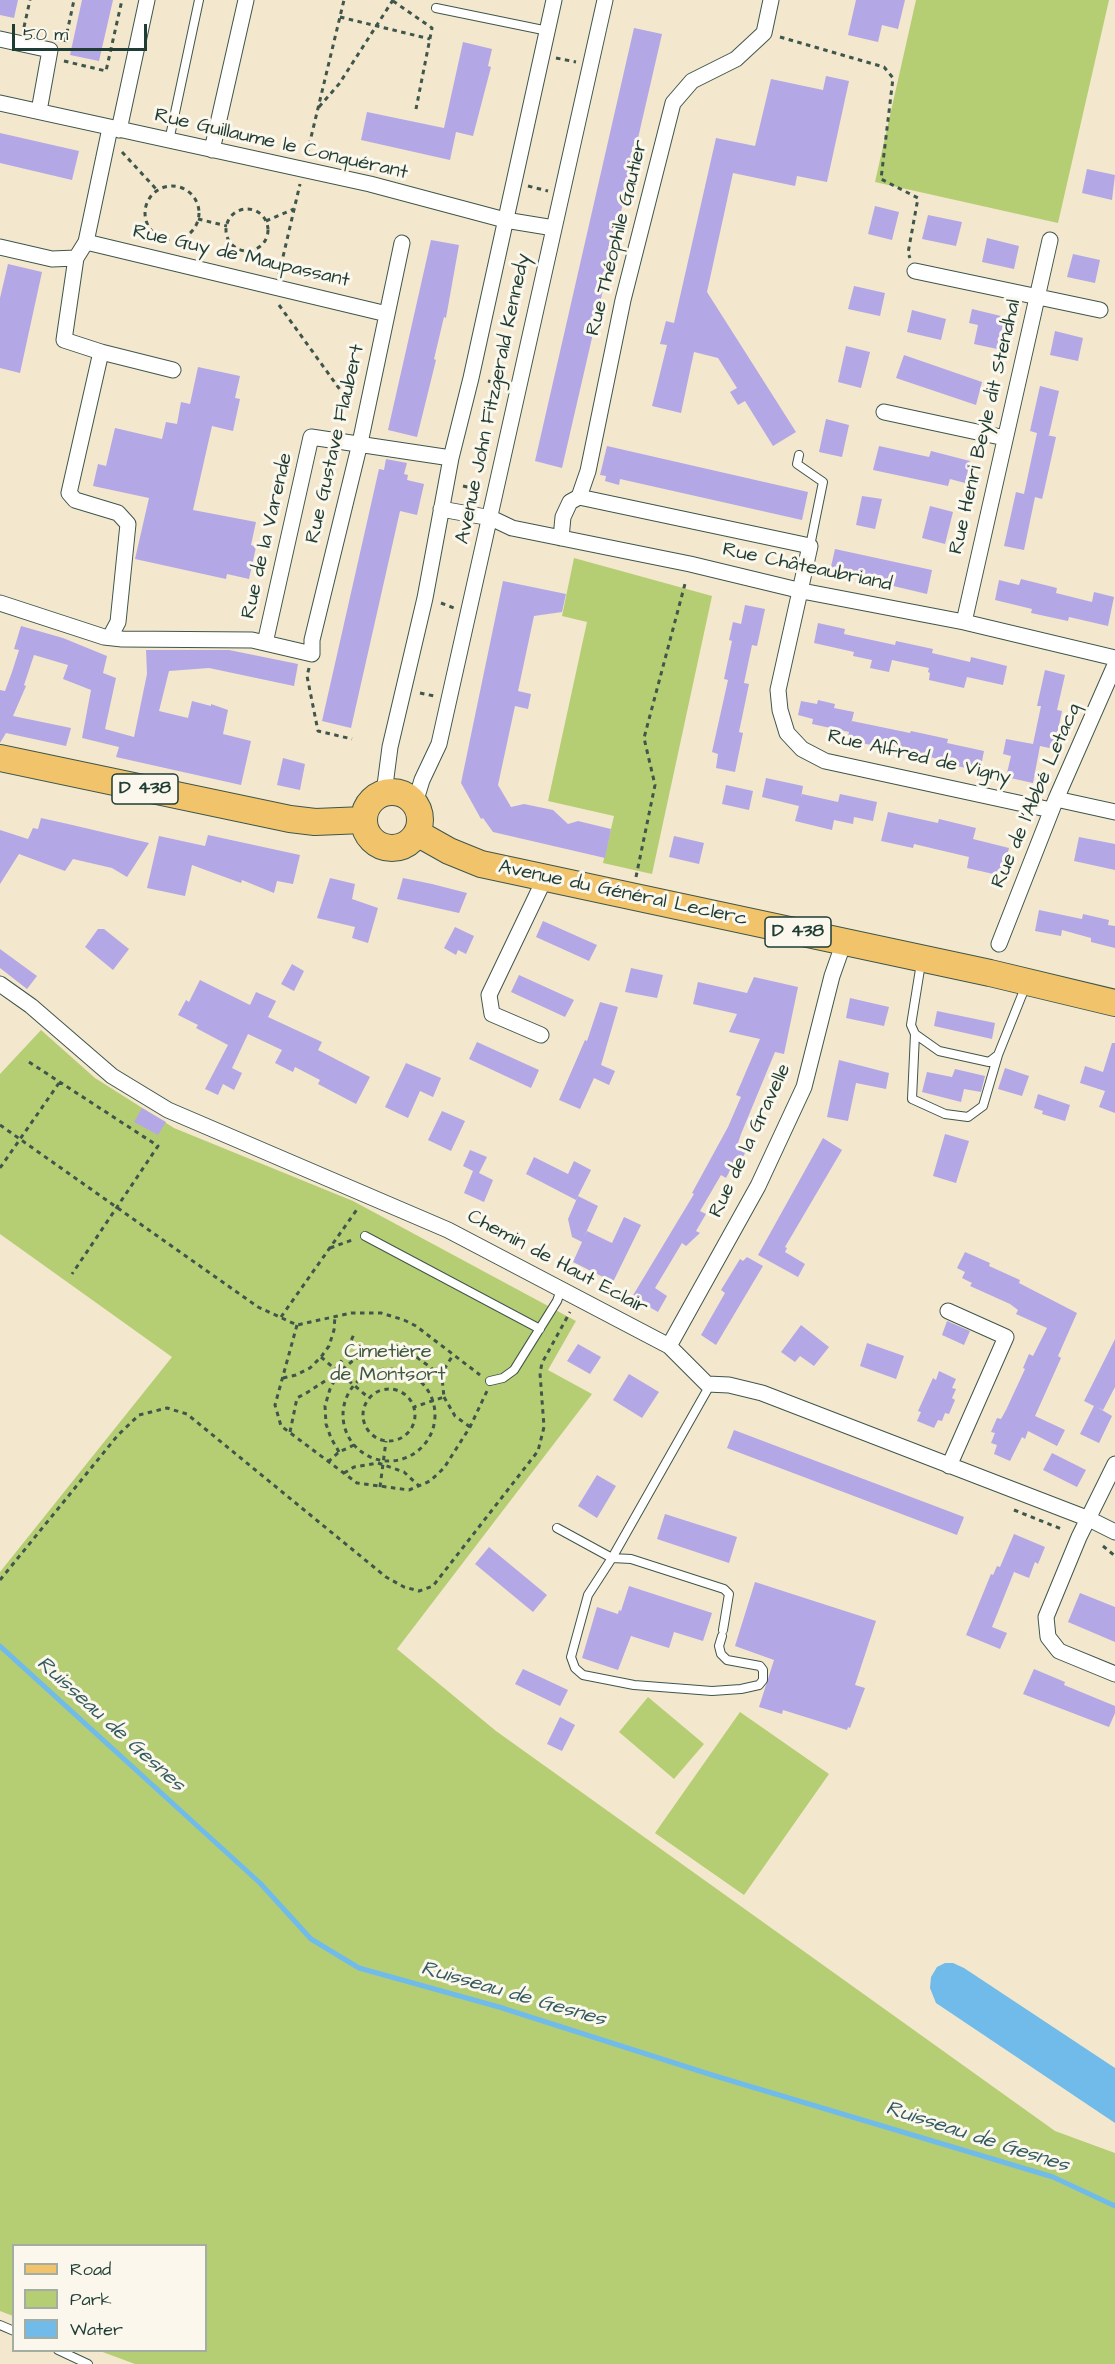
<!DOCTYPE html>
<html>
<head>
<meta charset="utf-8">
<style>
  body { margin:0 }
  #map { position:relative; width:1115px; height:2364px; overflow:hidden; background:#f3e7ce; font-family:"Architects Daughter",sans-serif }
  canvas { display:block }
  .legend { position:absolute; left:12px; top:2244px; width:195px; height:108px; box-sizing:border-box; background:#fbf7ec; border:2px solid #a3ada2; margin:0; padding:8px 10px; list-style:none; font-size:18px; color:#1f3d34 }
  .legend li { display:flex; align-items:center; gap:12px; height:30px }
  .legend b { width:30px; border:2px solid #a3ada2 }
  .scale { position:absolute; left:12px; top:24px; width:135px; height:27px; box-sizing:border-box; border:3px solid #1f3d34; border-top:0; padding-left:8px; font-size:18px; line-height:21px; white-space:nowrap; color:#1f3d34; -webkit-text-stroke:4px #fbf7ec; paint-order:stroke }
</style>
</head>
<body>
<div id="map">
<canvas width="1115" height="2364"></canvas>
<ul class="legend">
<li><b style="height:8px;background:#f1c36a"></b>Road</li>
<li><b style="height:16px;background:#b6ce73"></b>Park</li>
<li><b style="height:16px;background:#70bbe9"></b>Water</li>
</ul>
<div class="scale">50 m</div>
</div>
<script>
const g = document.querySelector('canvas').getContext('2d');
g.lineJoin = 'round';
function paint(path, color) {
  g.fillStyle = color;
  g.fill(path, 'evenodd');
}
function shape(rows) {
  const path = new Path2D();
  for (const r of rows) {
    if (r.length === 3) {
      path.moveTo(r[0] + r[2], r[1]);
      path.arc(r[0], r[1], r[2], 0, 2 * Math.PI);
      continue;
    }
    path.moveTo(r[0], r[1]);
    for (let i = 2; i < r.length; i += 2) path.lineTo(r[i], r[i + 1]);
  }
  return path;
}
function strokePath(path, color, width, dash) {
  g.strokeStyle = color;
  g.lineWidth = width;
  g.lineCap = dash ? 'butt' : 'round';
  g.setLineDash(dash || []);
  g.stroke(path);
}
function label(font, color, halo, rows, align = 'center') {
  g.font = font + ' "Architects Daughter",sans-serif';
  g.lineWidth = 6;
  g.setLineDash([]);
  g.textBaseline = 'middle';
  g.strokeStyle = halo;
  g.fillStyle = color;
  for (const [text, x, y, turn = 0] of rows) {
    g.save();
    g.translate(x, y);
    g.rotate((+turn || 0) * Math.PI / 180);
    g.textAlign = isNaN(turn) ? turn : align;
    if (halo) g.strokeText(text, 0, 0);
    g.fillText(text, 0, 0);
    g.restore();
  }
}
paint(shape([
  [916,0,1109,0,1058,223,875,182],
  [574,558,712,596,652,874,603,863,614,816,548,801,587,622,562,616],
  [41,1030,95,1078,174,1128,353,1201,576,1321,548,1370,592,1394,397,1649,496,1731,1055,2131,1115,2153,1115,2364,135,2364,100,2351,206,2350,206,2246,14,2246,13,2316,0,2311,0,1572,172,1357,0,1234,0,1074],
  [648,1697,704,1744,674,1779,619,1732],
  [740,1712,829,1774,744,1895,655,1833]
]), '#b6ce73');
paint(shape([
  [945,1963,953,1963,964,1968,1115,2068,1115,2123,936,2003,930,1988,931,1977,937,1967]
]), '#70bbe9');
strokePath(shape([
  [0,1646,260,1883,311,1939,359,1968,499,2007,712,2075,1053,2177,1115,2206]
]), '#70bbe9', 5);
paint(shape([
  [0,0,18,0,14,18,0,15],
  [82,0,113,0,99,61,70,55],
  [856,0,905,0,898,29,882,25,878,42,848,35],
  [634,28,662,34,562,468,535,461],
  [463,42,492,49,488,66,491,67,473,136,456,132,450,160,361,140,367,112,444,128],
  [826,76,849,81,827,182,797,176,795,186,733,173,707,292,796,432,773,446,745,401,738,405,730,392,737,388,718,358,694,352,681,413,652,406,667,345,660,344,666,321,674,323,716,138,755,146,771,79,823,90],
  [0,133,79,151,72,180,0,163],
  [1087,169,1115,175,1112,200,1082,193],
  [875,206,899,212,892,240,868,234],
  [928,215,962,222,956,246,922,239],
  [987,238,1019,246,1014,269,982,262],
  [431,240,459,245,446,318,444,317,434,359,436,360,417,437,388,430],
  [1073,254,1100,260,1095,283,1067,277],
  [8,264,42,272,20,373,0,368,0,298],
  [854,286,885,293,880,316,848,309],
  [972,309,1005,317,997,349,974,344,978,325,969,323],
  [912,310,946,319,941,340,907,332],
  [1055,331,1083,338,1078,361,1050,355],
  [846,346,870,352,861,388,838,382],
  [904,355,982,382,976,405,896,378],
  [198,367,240,376,235,398,240,399,233,431,212,426,193,510,256,522,251,545,256,547,249,579,227,574,226,579,135,559,149,498,93,486,98,464,106,466,115,428,162,439,166,422,177,424,181,402,190,404],
  [1040,386,1059,391,1049,435,1047,435,1056,437,1044,491,1042,499,1035,497,1024,550,1004,546,1016,492,1024,494,1037,433,1030,431],
  [826,419,849,425,842,457,819,452],
  [607,446,808,492,802,520,620,479,619,485,605,481,606,476,600,475],
  [879,446,929,457,931,451,970,461,965,483,950,479,948,486,873,470],
  [386,459,407,463,404,474,408,475,407,480,424,484,417,515,400,511,351,728,322,721,379,469,384,470],
  [862,496,882,499,875,529,856,525],
  [930,506,953,512,945,544,922,538],
  [835,549,932,570,927,594,830,571],
  [1021,579,1057,588,1056,593,1092,602,1094,592,1114,597,1108,626,1069,617,1068,621,1031,613,1032,609,995,600,999,580,1019,585],
  [503,581,566,594,562,612,534,616,518,691,531,694,528,709,515,706,498,785,511,807,524,804,553,810,568,824,578,821,611,829,605,858,493,832,483,818,481,819,461,783],
  [745,605,765,609,757,646,752,645,744,683,749,684,739,732,743,733,735,772,716,768,718,754,712,752,728,680,724,679,732,641,729,640,733,622,741,624],
  [818,623,845,629,844,634,895,645,896,641,933,649,932,653,970,662,971,657,1007,666,1003,685,967,677,964,688,929,680,930,673,928,672,929,668,892,660,889,672,870,668,872,660,853,656,854,652,814,643],
  [21,626,63,638,107,656,103,673,116,678,105,729,134,737,147,674,146,650,229,650,298,664,294,686,209,668,169,671,159,711,188,718,192,701,211,706,211,704,228,710,223,734,251,741,241,785,116,757,119,747,82,738,91,690,63,679,68,665,34,655,24,685,26,686,13,716,71,728,66,746,6,733,0,743,0,690,5,691,12,672,19,650,14,649],
  [1045,670,1065,675,1057,710,1062,711,1054,749,1040,746,1033,783,1006,777,1011,756,1003,754,1006,739,1033,744,1041,706,1037,706],
  [818,700,835,704,834,708,854,712,851,724,852,721,910,733,911,731,948,739,947,743,984,751,980,771,943,763,944,760,847,740,849,732,812,724,813,719,798,715,801,701,817,704],
  [283,758,305,764,300,790,277,785],
  [766,778,803,786,801,798,802,794,838,802,840,794,877,802,873,821,854,817,853,824,834,820,832,830,795,821,799,806,762,797],
  [726,785,753,791,749,810,722,804],
  [888,812,938,823,939,819,976,828,973,839,1009,848,1002,876,967,868,969,857,914,844,913,848,881,841],
  [41,818,68,824,149,843,127,877,112,868,73,859,65,871,19,854,0,884,0,830,28,839,33,828,38,829],
  [208,835,300,855,293,884,277,881,274,893,242,880,241,883,192,865,185,896,147,888,159,836,205,846],
  [674,836,704,843,699,864,669,857],
  [1079,837,1115,844,1115,870,1074,861],
  [330,878,355,884,352,899,378,908,368,943,352,938,355,927,317,918],
  [403,878,432,884,467,893,459,913,397,899],
  [1039,910,1082,919,1083,914,1109,920,1108,925,1115,926,1115,948,1091,942,1091,938,1062,930,1061,936,1035,931],
  [543,921,597,945,589,961,536,937],
  [455,927,474,936,466,954,458,950,456,955,444,948],
  [98,929,104,929,129,949,113,970,85,947],
  [0,949,37,976,27,989,0,968],
  [292,964,304,971,294,991,281,984],
  [631,968,663,975,657,998,625,992],
  [519,975,574,1000,565,1017,511,992],
  [754,977,798,987,784,1054,775,1052,741,1134,738,1143,747,1149,740,1163,735,1161,726,1178,721,1175,700,1211,706,1214,696,1231,700,1233,686,1246,682,1243,655,1288,667,1296,658,1312,632,1297,694,1194,692,1193,728,1127,741,1097,736,1095,760,1039,729,1032,737,1014,693,1004,698,982,747,993],
  [200,980,250,1005,256,992,276,1001,268,1017,322,1042,318,1050,370,1077,356,1104,318,1084,320,1080,295,1067,293,1072,275,1063,282,1050,248,1034,232,1068,242,1073,234,1090,223,1084,218,1095,205,1089,228,1045,196,1028,198,1025,178,1015,186,1000,189,1002],
  [850,998,889,1007,884,1026,846,1018],
  [600,1002,618,1007,601,1065,615,1071,609,1085,594,1078,580,1109,559,1100,585,1040,587,1041],
  [937,1011,995,1023,992,1039,934,1026],
  [477,1042,539,1070,531,1088,469,1059],
  [1112,1043,1115,1043,1115,1113,1099,1107,1105,1091,1080,1083,1085,1066,1103,1072],
  [839,1060,889,1073,886,1089,856,1083,848,1121,827,1117],
  [406,1063,441,1078,433,1097,420,1091,408,1118,385,1107],
  [1005,1068,1029,1076,1022,1096,998,1089],
  [955,1069,985,1076,981,1092,964,1089,961,1102,922,1092,927,1072,952,1077],
  [1038,1094,1070,1105,1065,1121,1042,1114,1043,1111,1034,1108],
  [142,1108,166,1122,158,1135,134,1122],
  [442,1111,465,1121,451,1151,428,1140],
  [945,1134,969,1141,956,1183,933,1176],
  [823,1138,842,1150,785,1247,787,1248,785,1252,805,1264,798,1277,758,1255],
  [470,1150,487,1157,479,1173,493,1180,484,1202,464,1193,473,1171,463,1166],
  [534,1157,568,1174,574,1161,591,1170,576,1200,526,1174],
  [578,1196,598,1206,584,1237,587,1231,612,1243,624,1217,641,1225,613,1282,573,1262,582,1242,572,1237,568,1219],
  [965,1252,990,1263,989,1266,1020,1280,1019,1283,1077,1313,1058,1356,1061,1358,1035,1416,1065,1430,1057,1446,1028,1431,1025,1439,1022,1437,1010,1461,994,1454,997,1445,991,1443,995,1433,991,1432,997,1418,1001,1419,1006,1410,1025,1369,1023,1368,1029,1354,1033,1356,1047,1328,1016,1314,1018,1310,1010,1304,970,1286,972,1283,962,1278,965,1272,957,1268],
  [747,1257,763,1266,716,1345,701,1335,725,1293,721,1290,740,1259,743,1261],
  [947,1321,970,1331,964,1345,942,1335],
  [801,1325,829,1347,814,1366,800,1356,795,1362,781,1352],
  [1115,1339,1115,1387,1103,1410,1097,1407,1112,1416,1099,1443,1080,1434,1094,1406,1084,1401],
  [867,1343,904,1356,896,1379,860,1366],
  [578,1344,601,1357,590,1374,567,1361],
  [939,1371,956,1379,952,1388,956,1389,952,1398,955,1400,949,1414,945,1413,942,1421,938,1420,934,1428,917,1421,921,1412,918,1411,933,1378,936,1380],
  [629,1374,659,1392,642,1418,613,1400],
  [734,1430,964,1517,957,1535,727,1448],
  [1052,1453,1086,1470,1077,1487,1043,1470],
  [597,1475,616,1486,597,1518,578,1506],
  [665,1514,737,1537,729,1563,657,1539],
  [1014,1534,1045,1547,1038,1564,1035,1562,1029,1578,1014,1572,992,1627,1007,1633,1000,1649,966,1635,991,1574,993,1575,997,1566,1000,1567],
  [489,1547,547,1595,533,1612,475,1564],
  [755,1582,876,1621,855,1685,865,1688,850,1728,848,1727,847,1730,783,1710,782,1714,759,1707,774,1660,735,1646],
  [629,1586,712,1613,703,1641,674,1632,669,1648,631,1636,618,1670,582,1658,597,1607,618,1614,619,1610,621,1611],
  [1080,1593,1115,1607,1115,1642,1068,1622],
  [523,1669,568,1690,560,1706,515,1684],
  [1034,1669,1065,1682,1064,1685,1115,1706,1115,1713,1109,1727,1023,1694],
  [560,1717,575,1725,562,1751,547,1744]
]), '#b3a8e5');
const lane = shape([
  [436,8,548,31],
  [169,141,199,0],
  [799,455,797,464,823,482,810,546],
  [921,963,911,1025,915,1034,939,1051,989,1062,998,1055,1026,985],
  [915,1034,912,1099,945,1114,968,1117,983,1106,998,1055],
  [365,1236,540,1329],
  [490,1381,503,1378,514,1370,557,1301,561,1290],
  [710,1385,612,1558,588,1595,571,1657,575,1668,583,1675,634,1685,712,1691,741,1689,759,1685,763,1680,763,1670,760,1666,727,1660,721,1654,719,1646,722,1636],
  [557,1528,612,1558,631,1559,724,1589,729,1594,723,1630],
  [0,2325,14,2331],
  [58,2350,88,2364]
]);
const street = shape([
  [0,39,50,50,39,111],
  [0,103,370,184,505,220,554,228],
  [119,130,147,0],
  [212,150,246,0],
  [86,242,387,314],
  [0,247,52,259,76,258,86,242,110,128],
  [76,258,64,340,101,352,69,493,75,500,118,513,128,524,118,622,110,637],
  [915,271,1100,310],
  [101,352,173,370],
  [884,412,1005,438],
  [579,497,588,471,623,300,673,103,692,81,736,59,764,33,771,0],
  [441,509,491,518,512,528,690,564,802,591,964,622,1115,658],
  [561,538,563,517,570,502,579,497,810,546,778,690,780,710,787,733,802,749,825,761,1051,810],
  [0,603,104,637,122,639,252,640,312,654,312,640,360,443,402,243],
  [964,622,1050,240],
  [265,643,311,437,451,458],
  [384,793,390,747,425,598,451,458,471,378,554,0],
  [1056,799,1115,812],
  [415,803,422,780,439,744,605,0],
  [999,944,1056,799,1115,665],
  [0,984,31,1006,112,1076,168,1110,448,1230,669,1346,707,1384,729,1385,762,1393,1089,1519,1115,1532],
  [541,1035,492,1014,489,995,545,878],
  [948,1311,1006,1337,949,1466],
  [669,1346,758,1186,804,1087,832,976,844,942],
  [1115,1464,1079,1537,1046,1617,1048,1637,1059,1651,1115,1674]
]);
const primary = shape([
  [0,758,290,819,315,822,364,820],
  [392,820,28],
  [417,833,449,851,481,864,990,973,1115,1003]
]);
strokePath(lane, '#3f564b', 10);
strokePath(street, '#3f564b', 17);
strokePath(primary, '#3f564b', 28);
strokePath(shape([
  [393,1,432,28,416,109],
  [340,17,430,39],
  [24,27,30,0],
  [780,37,884,67,893,78,881,179,918,198,908,253,910,258],
  [65,42,74,0],
  [556,58,576,62],
  [64,61,106,71,122,0],
  [319,107,339,84,393,0],
  [122,152,157,190],
  [307,154,344,0],
  [528,186,548,191],
  [172,213,27],
  [247,230,21],
  [198,219,227,226],
  [266,221,294,209],
  [279,274,300,184],
  [279,305,351,405],
  [488,381,502,384],
  [463,486,480,490],
  [441,603,454,608],
  [309,668,307,676,318,731,352,739],
  [420,693,434,696],
  [636,877,655,785,644,738,686,580],
  [29,1062,158,1146,72,1274],
  [0,1125,258,1307,297,1325,351,1313,381,1313,404,1320,416,1326,480,1375],
  [0,1168,59,1083],
  [330,1248,355,1239],
  [281,1317,358,1208],
  [297,1325,275,1405,281,1426,357,1483,409,1490,430,1481,444,1468,470,1427,487,1391],
  [321,1357,369,1398],
  [389,1415,46],
  [283,1378,296,1375,310,1368,321,1357,329,1346,334,1330,335,1316],
  [442,1378,445,1368,453,1355],
  [389,1415,26],
  [444,1397,455,1416,470,1427],
  [290,1432,297,1398,308,1392,328,1379,343,1359,354,1334],
  [339,1452,331,1438,326,1424,325,1406,330,1389,339,1372,355,1359,373,1352,394,1350,414,1355,430,1367,442,1378,444,1397,414,1407],
  [328,1462,339,1452,354,1445],
  [344,1473,354,1467,378,1463,404,1472,419,1486],
  [380,1487,386,1441],
  [1014,1510,1064,1530],
  [1103,1546,1115,1556],
  [0,1580,118,1435,139,1415,167,1408,187,1414,386,1577,404,1587,419,1591,433,1586,538,1451,544,1427,540,1373,542,1363,570,1312]
]), '#3f564b', 3, [4.5, 4.5]);
strokePath(lane, '#fff', 8);
strokePath(street, '#fff', 15);
strokePath(primary, '#f1c36a', 26);
for (const [x, y, w] of [
  [145,789,66],
  [798,932,66]
]) {
  const box = new Path2D();
  box.roundRect(x - w / 2, y - 15, w, 30, 4.5);
  g.fillStyle = '#fbf7ec';
  g.fill(box);
  strokePath(box, '#1f3d34', 1.5);
}
label('bold 18px', '#1f3d34', null, [
  ["D 438",145,789],
  ["D 438",798,932]
]);
label('20px', '#1f3d34', '#fbf7ec', [
  ["Rue Guillaume le Conquérant",281,145,13],
  ["Rue Théophile Gautier",618,238,-76],
  ["Rue Guy de Maupassant",241,257,13],
  ["Avenue John Fitzgerald Kennedy",494,399,-78],
  ["Rue Henri Beyle dit Stendhal",986,427,-77],
  ["Rue Gustave Flaubert",336,444,-77],
  ["Rue de la Varende",268,536,-77],
  ["Rue Châteaubriand",807,568,12],
  ["Rue Alfred de Vigny",919,758,13],
  ["Rue de l'Abbé Letacq",1037,796,-67],
  ["Avenue du Général Leclerc",623,894,12],
  ["Rue de la Gravelle",751,1141,-65],
  ["Chemin de Haut Eclair",557,1263,28]
]);
label('20px', '#3d5a41', '#fbf7ec', [
  ["Cimetière",388,1353],
  ["de Montsort",388,1376]
]);
label('italic 21px', '#335c61', '#fbf7ec', [
  ["Ruisseau de Gesnes",110,1725,42],
  ["Ruisseau de Gesnes",513,1995,16],
  ["Ruisseau de Gesnes",977,2138,18]
]);
</script>
</body>
</html>
